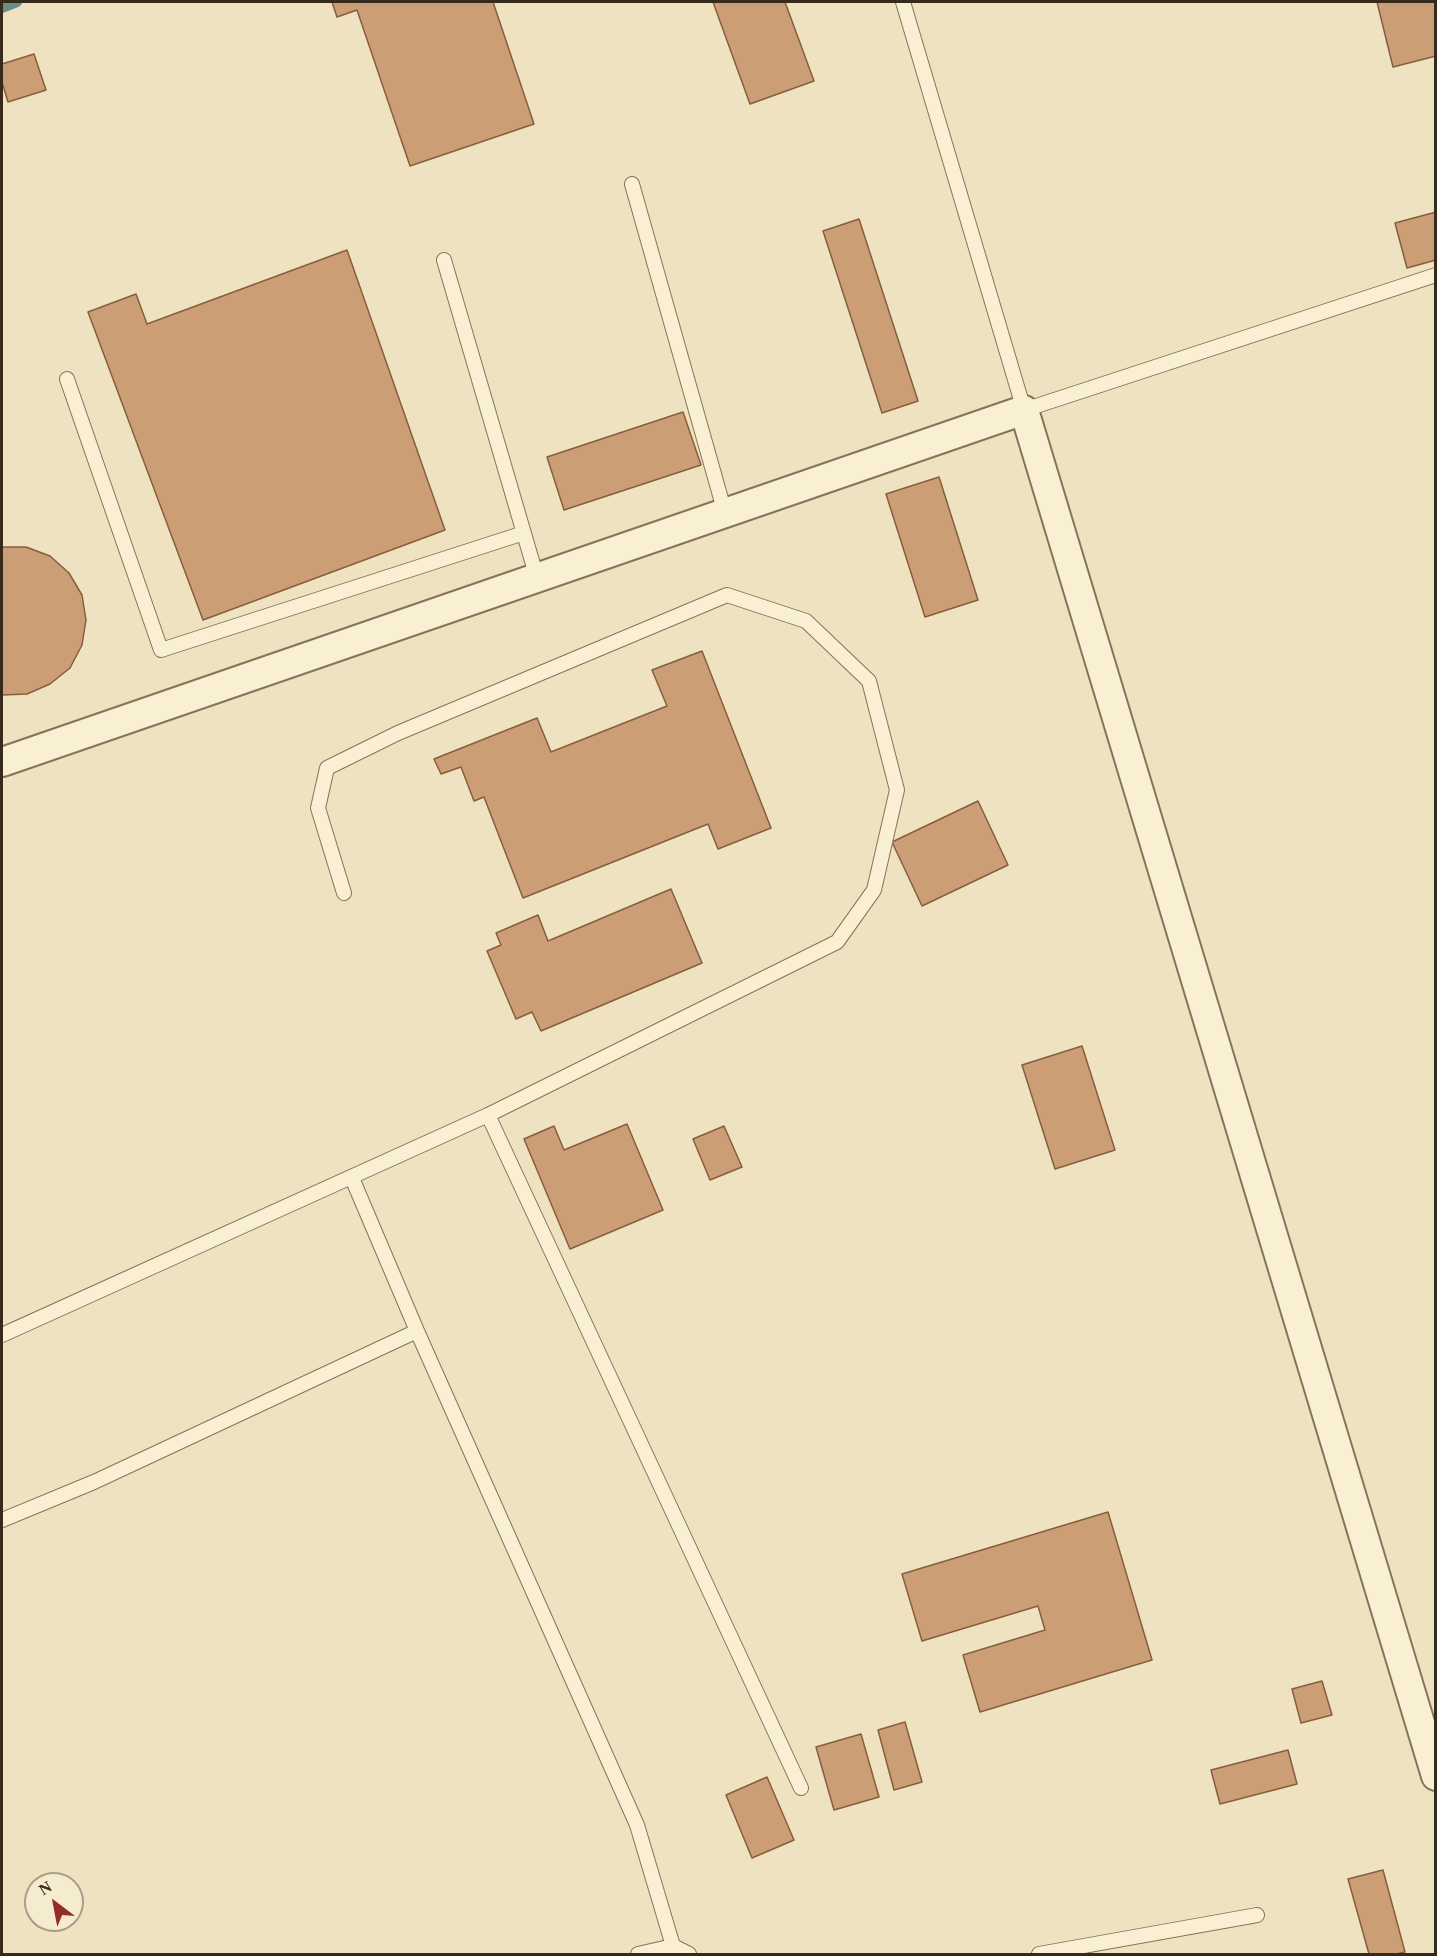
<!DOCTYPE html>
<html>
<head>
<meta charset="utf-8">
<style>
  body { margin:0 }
  #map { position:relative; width:1437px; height:1956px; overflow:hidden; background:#eee2c0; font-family:"Times New Roman",serif }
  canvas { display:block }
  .frame { position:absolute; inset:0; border:3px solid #362a1c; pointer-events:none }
  .north { position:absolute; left:24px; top:1872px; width:60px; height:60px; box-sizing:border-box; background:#f5eccf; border:2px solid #a99e87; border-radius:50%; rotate:328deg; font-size:16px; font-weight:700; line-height:24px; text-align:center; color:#362a1c }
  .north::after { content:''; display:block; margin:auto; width:21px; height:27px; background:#952c28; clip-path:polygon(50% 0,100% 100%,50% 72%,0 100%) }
</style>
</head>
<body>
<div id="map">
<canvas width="1437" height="1956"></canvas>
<div class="frame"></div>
<div class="north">N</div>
</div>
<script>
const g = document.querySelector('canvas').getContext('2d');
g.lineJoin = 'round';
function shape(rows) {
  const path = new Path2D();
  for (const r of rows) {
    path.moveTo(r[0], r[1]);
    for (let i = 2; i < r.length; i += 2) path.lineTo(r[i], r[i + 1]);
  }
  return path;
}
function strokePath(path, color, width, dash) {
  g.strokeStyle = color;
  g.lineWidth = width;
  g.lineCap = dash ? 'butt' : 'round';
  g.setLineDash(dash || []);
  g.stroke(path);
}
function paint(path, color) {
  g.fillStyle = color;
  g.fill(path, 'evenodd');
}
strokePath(shape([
  [2,8,17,2]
]), '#6a8d86', 10);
const building = shape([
  [332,2,493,2,534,124,410,166,357,10,337,17,332,2],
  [713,2,785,2,814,81,750,104,713,2],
  [1377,2,1436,2,1436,56,1393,67,1377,2],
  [34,54,46,90,8,102,2,82,2,64,34,54],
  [1436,212,1436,260,1407,268,1395,223,1436,212],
  [859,219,918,401,882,413,823,231,859,219],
  [347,250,445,530,203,620,88,312,136,294,147,324,347,250],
  [683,412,701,465,564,510,547,457,683,412],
  [939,477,978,600,925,617,886,494,939,477],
  [2,547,26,547,50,556,69,573,82,595,86,620,82,645,70,668,50,684,27,694,2,695,2,547],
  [702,651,771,828,718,849,708,824,523,898,484,797,474,801,461,767,441,774,434,759,537,718,551,752,667,706,652,670,702,651],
  [978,801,1008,865,922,906,892,842,978,801],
  [671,889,702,963,541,1031,532,1012,516,1019,487,951,501,945,496,933,538,915,548,941,671,889],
  [1082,1046,1115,1150,1055,1169,1022,1065,1082,1046],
  [627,1124,663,1210,570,1249,524,1139,554,1126,564,1150,627,1124],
  [724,1126,742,1167,710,1180,693,1139,724,1126],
  [1108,1512,1152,1660,980,1712,963,1655,1045,1630,1038,1606,922,1641,902,1574,1108,1512],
  [1322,1681,1332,1715,1301,1723,1292,1689,1322,1681],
  [905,1722,922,1782,894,1790,878,1730,905,1722],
  [861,1734,879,1797,834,1810,816,1747,861,1734],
  [1288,1750,1297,1784,1220,1804,1211,1770,1288,1750],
  [767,1777,794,1840,752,1858,726,1795,767,1777],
  [1383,1870,1405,1952,1396,1954,1369,1954,1348,1879,1383,1870]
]);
paint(building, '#cc9e75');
strokePath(building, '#865e3e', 1.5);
const service = shape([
  [903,2,1024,410,1436,275],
  [632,184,725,513],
  [444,260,537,578],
  [67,379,161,650,524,533],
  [488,1115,801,1788],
  [352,1178,417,1331,637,1825,673,1946],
  [2,1335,488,1115,837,942,874,890,897,790,869,681,806,621,727,595,398,733,327,768,318,808,344,893],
  [2,1520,94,1482,417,1331],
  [638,1954,673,1946,689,1954],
  [1039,1954,1257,1915]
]);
const minor = shape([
  [2,762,1024,410,1436,1776]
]);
strokePath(service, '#867358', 16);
strokePath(minor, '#867358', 32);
strokePath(service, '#f9efd3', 14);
strokePath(minor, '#f9efd3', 28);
</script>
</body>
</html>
